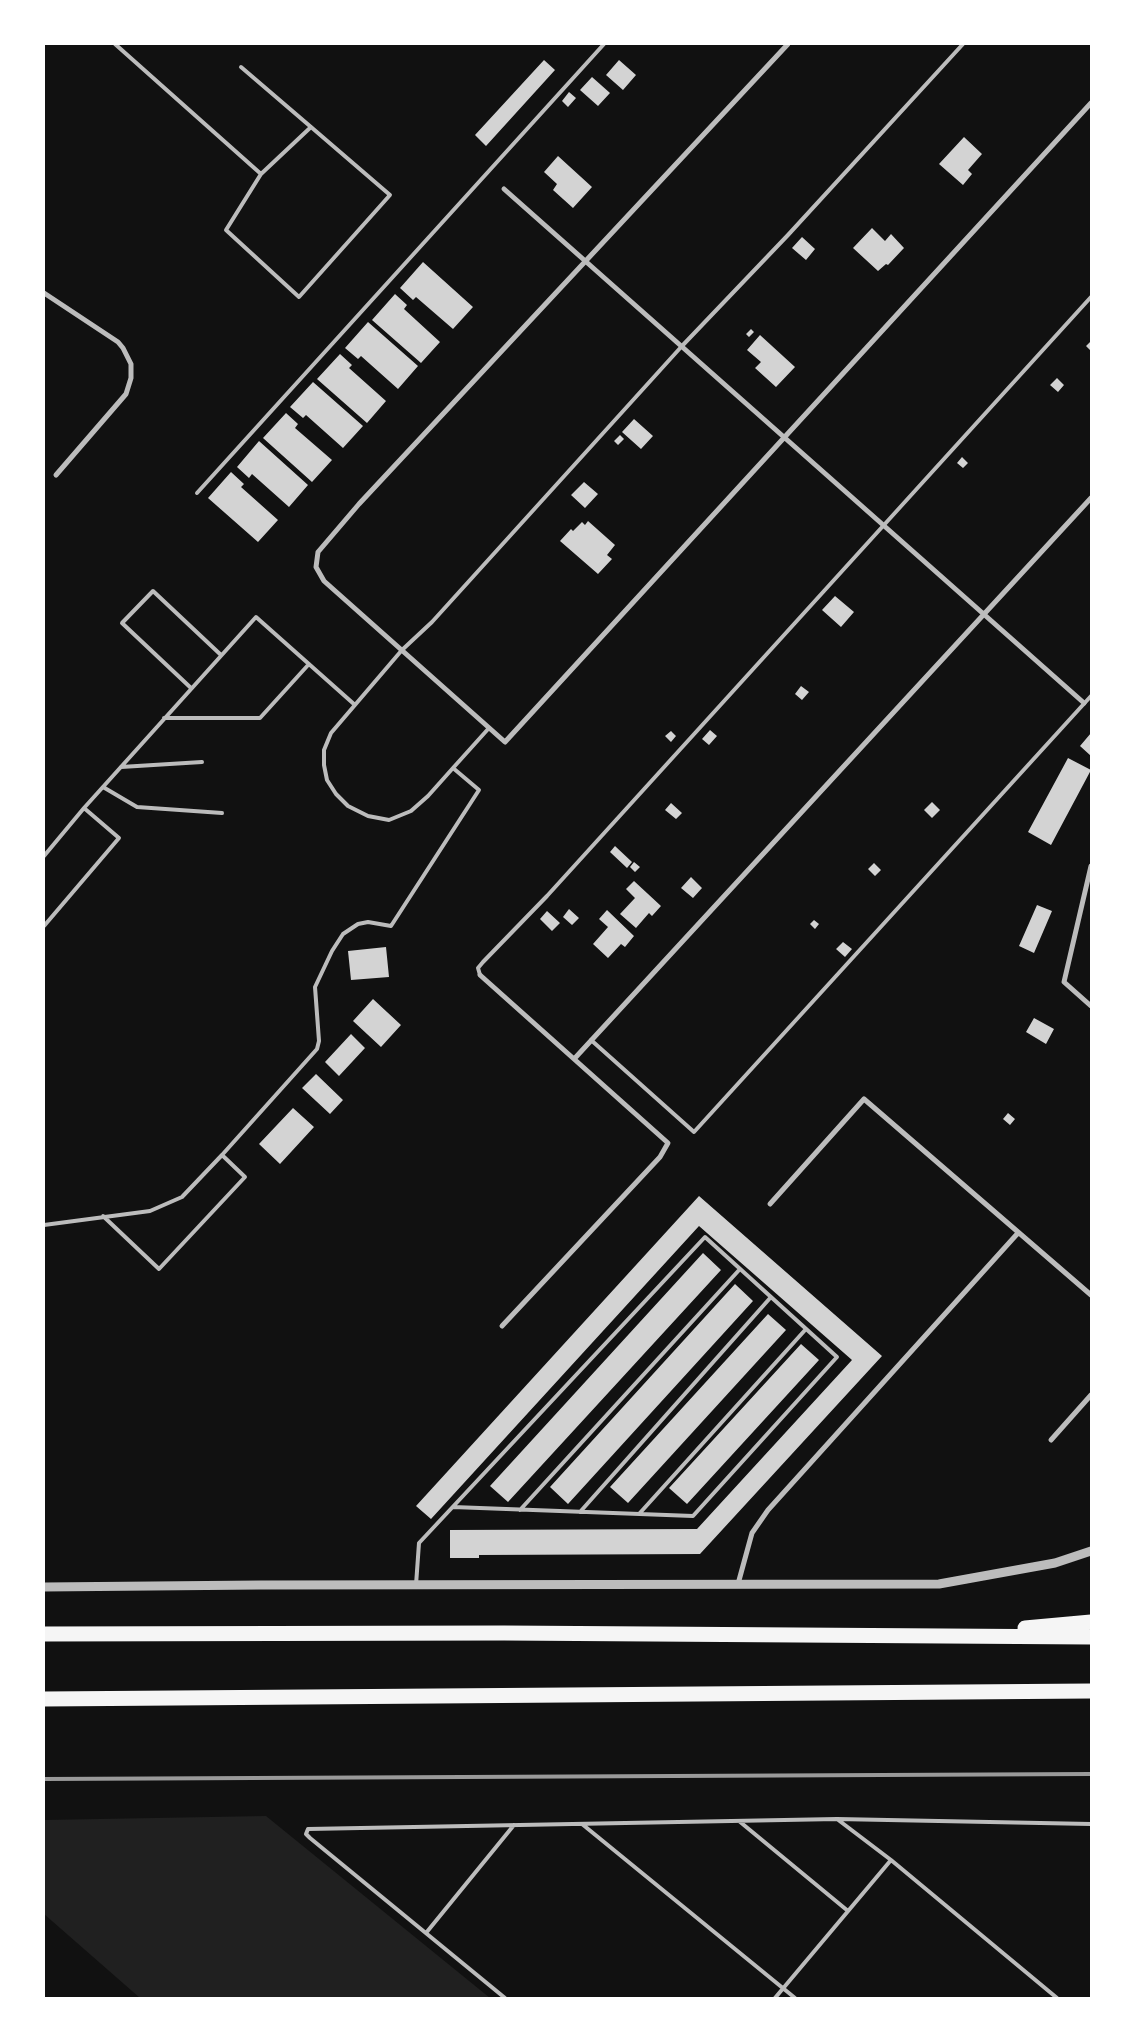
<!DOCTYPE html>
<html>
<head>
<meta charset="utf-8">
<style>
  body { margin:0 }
  #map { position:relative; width:1135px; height:2042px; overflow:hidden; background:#111; font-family:"Open Sans",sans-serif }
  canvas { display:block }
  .frame { position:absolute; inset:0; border:45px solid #fff; pointer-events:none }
</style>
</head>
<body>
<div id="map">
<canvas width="1135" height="2042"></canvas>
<div class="frame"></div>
</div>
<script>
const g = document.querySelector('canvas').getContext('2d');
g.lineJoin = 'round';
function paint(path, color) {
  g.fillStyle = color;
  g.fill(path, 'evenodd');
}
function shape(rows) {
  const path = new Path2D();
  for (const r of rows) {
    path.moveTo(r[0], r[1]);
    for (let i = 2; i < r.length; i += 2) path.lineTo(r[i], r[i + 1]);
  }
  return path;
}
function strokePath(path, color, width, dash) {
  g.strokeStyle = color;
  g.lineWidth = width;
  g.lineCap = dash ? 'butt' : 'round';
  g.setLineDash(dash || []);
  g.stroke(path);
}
paint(shape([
  [266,1816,490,1998,140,1998,44,1914,44,1820]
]), '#202020');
paint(shape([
  [544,60,555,70,486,146,475,135],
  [619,60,636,75,623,90,606,75],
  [592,77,610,93,598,106,580,90],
  [569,92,576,98,568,107,562,101],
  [964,137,982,154,968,170,972,174,963,185,939,164],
  [558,156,592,187,573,208,553,190,557,184,544,172],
  [872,228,885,241,891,234,904,248,888,265,886,264,878,271,853,248],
  [802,237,815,249,806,260,792,248],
  [423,262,473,307,453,329,416,297,413,300,400,288],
  [395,294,407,305,404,309,440,342,421,363,372,320],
  [368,322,418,366,398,389,361,356,358,359,345,348],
  [751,329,754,332,749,337,746,334],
  [760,335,795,367,776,387,755,368,761,362,747,350],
  [1091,341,1091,351,1086,346],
  [340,354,352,365,349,368,386,401,367,423,317,379],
  [1057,378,1064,385,1058,392,1050,385],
  [313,382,363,426,343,448,306,415,303,418,290,407],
  [286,413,298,424,295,428,332,460,312,482,263,438],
  [634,419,653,436,641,449,622,432],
  [620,435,624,439,618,445,614,441],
  [259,441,308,485,289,507,252,474,249,478,237,467],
  [962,457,968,463,963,468,957,463],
  [231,472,244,484,241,487,278,520,258,542,208,498],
  [584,482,598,494,585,508,571,495],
  [588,521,615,545,607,555,612,559,598,574,560,541,571,529,573,531,582,522,585,525],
  [835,596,854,612,841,627,822,610],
  [801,686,809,692,802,700,795,694],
  [710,730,717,736,709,745,702,739],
  [671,731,676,736,671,742,665,736],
  [1091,733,1091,756,1080,746],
  [1068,758,1091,770,1051,845,1028,832],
  [932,802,940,810,932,818,924,810],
  [671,803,682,813,676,819,665,810],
  [615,846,632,862,627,868,610,852],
  [634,862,640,867,635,872,630,867],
  [874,863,881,870,875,876,868,869],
  [691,877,702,888,693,898,681,888],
  [634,881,661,906,652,916,649,913,636,928,620,914,635,898,626,889],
  [1037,905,1052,911,1034,953,1019,946],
  [569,909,579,918,572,925,563,917],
  [607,910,634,936,625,947,621,944,608,958,593,944,608,927,599,919],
  [547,911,560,923,552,931,540,919],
  [814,920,819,924,815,929,810,924],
  [843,942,852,949,845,957,836,949],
  [386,947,389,977,351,980,348,951],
  [373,999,401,1025,381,1047,353,1021],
  [1034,1018,1054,1029,1046,1044,1026,1032],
  [351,1034,365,1048,339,1076,325,1062],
  [316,1074,343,1100,330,1114,302,1088],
  [293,1108,314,1127,280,1164,259,1144],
  [1008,1113,1015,1119,1010,1125,1003,1119],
  [699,1196,882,1356,700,1554,479,1555,479,1558,450,1558,450,1530,697,1529,852,1360,699,1226,431,1519,416,1506],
  [703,1253,721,1270,508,1502,490,1486],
  [735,1284,753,1301,568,1504,550,1487],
  [768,1314,786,1330,628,1503,610,1487],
  [801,1344,819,1360,687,1504,669,1488]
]), '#d3d3d3');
strokePath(shape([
  [115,44,261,174,311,127,241,67],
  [261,174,226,230,299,297,390,195,311,127],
  [197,493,604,44],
  [191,688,122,623,153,591,221,655],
  [164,718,260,718,309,664],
  [121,767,202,762],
  [453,768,489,728],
  [103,787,137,807,222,813],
  [44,856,84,808,256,617,355,705],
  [44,926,119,838,84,808],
  [480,975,478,968,483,962,547,896,1091,297],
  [591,1040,694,1132,1091,696],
  [103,1216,159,1269,245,1177,222,1155],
  [44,1225,150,1211,182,1197,222,1155,317,1049,319,1041,315,987,332,951,343,934,358,924,368,922,391,926,479,790,453,768,428,796,411,811,389,820,368,816,348,806,336,794,327,780,324,765,324,750,331,733,402,650,432,622,682,346,788,235,963,44],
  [520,1510,740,1269],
  [580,1512,771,1297],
  [639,1514,806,1329],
  [416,1585,419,1543,705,1237,837,1357,693,1516,453,1507],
  [837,1819,1091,1824],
  [739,1821,848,1911],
  [582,1824,795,1998],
  [426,1933,514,1825],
  [505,1998,310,1838,306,1834,308,1829,837,1819,891,1860],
  [775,1998,891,1860,1057,1998]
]), '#bcbcbc', 4);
strokePath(shape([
  [788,44,359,504,318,552,316,567,324,581,505,742,1091,103],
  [504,189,1084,703],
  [44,293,118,342,123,348,131,364,131,378,126,394,56,475],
  [1091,866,1064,982,1091,1006],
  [480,975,668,1143,660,1157,502,1326],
  [575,1058,1091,498],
  [770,1204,864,1099,1091,1295],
  [1051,1440,1091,1395],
  [738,1584,752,1533,768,1510,1018,1233]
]), '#bcbcbc', 5);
strokePath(shape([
  [44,1587,260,1585,939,1584,1055,1563,1091,1551]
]), '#bcbcbc', 9);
strokePath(shape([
  [1025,1628,1091,1622],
  [44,1634,504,1633,1091,1637],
  [44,1699,1091,1691]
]), '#f5f5f5', 15);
strokePath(shape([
  [44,1779,1091,1774]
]), '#9a9a9a', 4);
</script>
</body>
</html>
